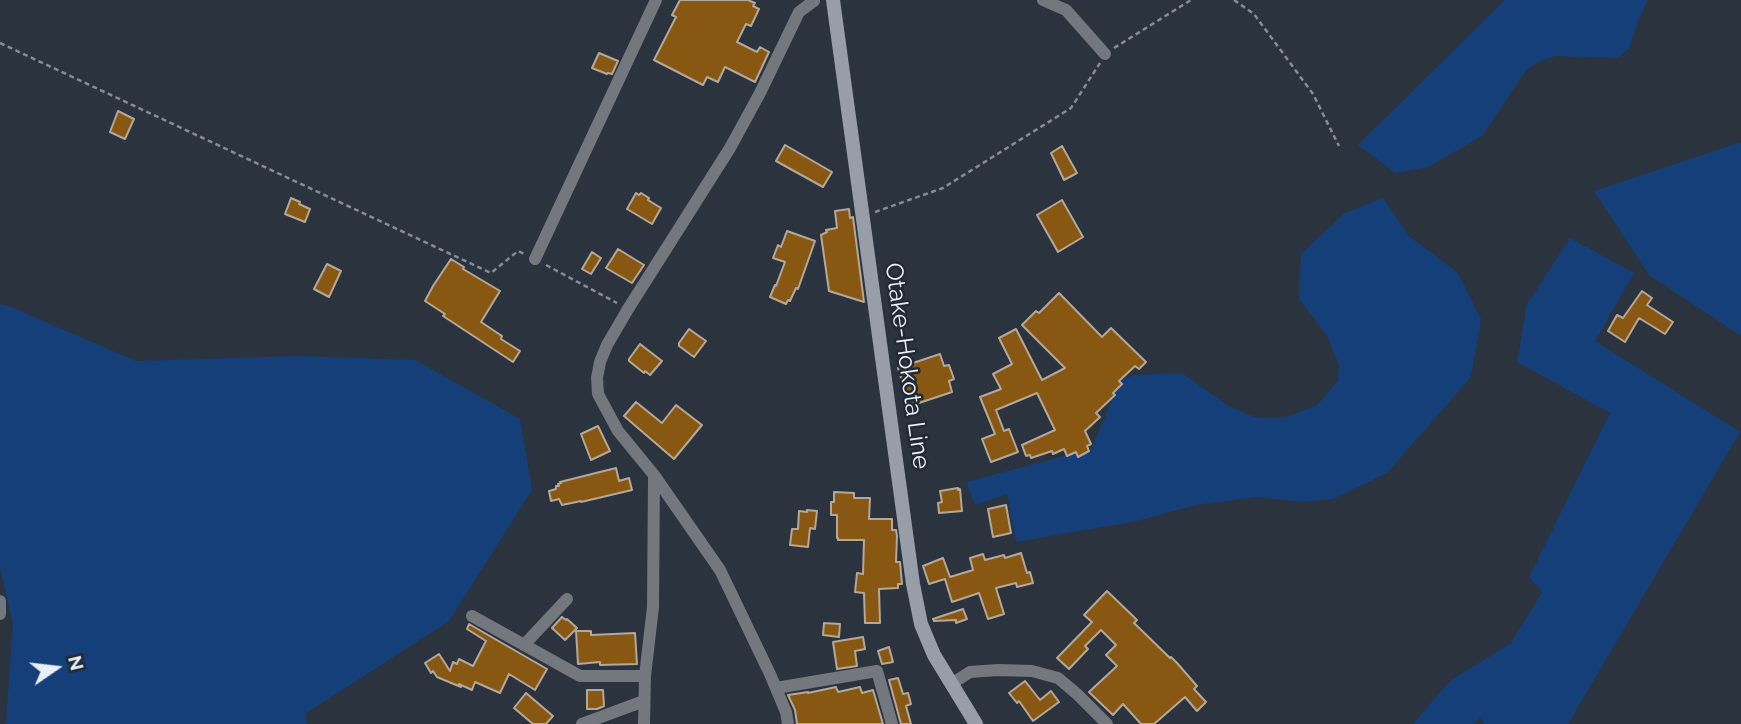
<!DOCTYPE html>
<html>
<head>
<meta charset="utf-8">
<style>
  body { margin:0 }
  #map { position:relative; width:1741px; height:724px; overflow:hidden; background:#2b333f; font-family:Raleway,sans-serif }
  canvas { display:block }
  .north { position:absolute; left:21px; top:633px; width:70px; height:70px; -webkit-text-stroke:5px #212934; paint-order:stroke; rotate:76deg; font-size:19px; font-weight:700; line-height:28px; text-align:center; color:#eaeff7 }
  .north::after { content:''; display:block; margin:auto; width:24px; height:32px; background:#eaeff7; clip-path:polygon(50% 0,100% 100%,50% 72%,0 100%) }
</style>
</head>
<body>
<div id="map">
<canvas width="1741" height="724"></canvas>
<div class="north">N</div>
</div>
<script>
const g = document.querySelector('canvas').getContext('2d');
g.lineJoin = 'round';
function paint(path, color) {
  g.fillStyle = color;
  g.fill(path, 'evenodd');
}
function shape(rows) {
  const path = new Path2D();
  for (const r of rows) {
    path.moveTo(r[0], r[1]);
    for (let i = 2; i < r.length; i += 2) path.lineTo(r[i], r[i + 1]);
  }
  return path;
}
function strokePath(path, color, width, dash) {
  g.strokeStyle = color;
  g.lineWidth = width;
  g.lineCap = dash ? 'butt' : 'round';
  g.setLineDash(dash || []);
  g.stroke(path);
}
function label(font, color, halo, rows, align = 'center') {
  g.font = font + ' Raleway,sans-serif';
  g.lineWidth = 5;
  g.setLineDash([]);
  g.textBaseline = 'middle';
  g.strokeStyle = halo;
  g.fillStyle = color;
  for (const [text, x, y, turn = 0] of rows) {
    g.save();
    g.translate(x, y);
    g.rotate((+turn || 0) * Math.PI / 180);
    g.textAlign = isNaN(turn) ? turn : align;
    if (halo) g.strokeText(text, 0, 0);
    g.fillText(text, 0, 0);
    g.restore();
  }
}
paint(shape([
  [1505,0,1648,0,1638,20,1629,49,1617,58,1555,56,1540,61,1526,70,1482,136,1428,167,1396,173,1358,145],
  [1741,142,1741,336,1649,275,1594,191],
  [1383,198,1409,236,1458,273,1481,319,1471,377,1387,473,1333,499,1302,502,1257,497,1196,505,1137,521,1016,542,1007,494,975,505,966,482,1091,449,1121,379,1135,375,1182,373,1230,407,1257,418,1287,417,1317,405,1338,381,1339,365,1327,336,1299,299,1301,254,1345,213],
  [1570,238,1634,273,1595,341,1740,432,1568,724,1485,724,1480,718,1473,724,1413,724,1450,681,1511,643,1542,592,1529,577,1610,413,1517,362,1527,304],
  [0,304,11,307,136,361,297,356,415,360,520,419,532,490,449,621,305,714,307,724,6,724,13,624,0,568]
]), '#153f79');
const building = shape([
  [680,0,748,0,755,3,753,6,759,9,751,26,746,24,737,42,757,52,760,47,769,52,755,82,725,67,718,82,707,77,703,85,654,60,676,17,672,15,680,0],
  [599,53,618,61,612,74,608,73,607,74,592,68,599,53],
  [118,111,134,119,125,139,110,132,118,111],
  [785,145,832,172,823,187,776,161,785,145],
  [1062,146,1077,173,1064,180,1051,153,1062,146],
  [636,193,639,195,641,193,649,198,648,200,661,208,652,224,627,209,636,193],
  [291,198,300,202,299,204,310,209,305,222,285,214,291,198],
  [1062,200,1083,237,1058,252,1037,215,1062,200],
  [849,209,850,218,853,217,864,302,829,291,821,235,827,232,826,230,837,228,835,211,849,209],
  [787,231,815,241,798,289,796,288,790,301,788,300,786,304,770,297,775,285,776,286,785,262,773,258,778,245,781,247,787,231],
  [618,249,644,265,632,283,606,268,618,249],
  [592,252,601,258,591,274,582,269,592,252],
  [451,259,464,267,463,269,500,291,481,322,502,336,501,339,520,351,513,362,443,316,445,314,425,301,433,286,451,259],
  [327,264,341,271,329,297,314,289,327,264],
  [1642,291,1652,298,1647,305,1673,322,1665,334,1639,318,1625,342,1608,331,1617,315,1623,318,1642,291],
  [1059,293,1102,337,1111,328,1146,362,1139,369,1135,366,1119,381,1122,384,1113,393,1115,395,1096,413,1100,417,1085,431,1091,444,1087,446,1089,451,1078,457,1076,452,1067,456,1064,449,1053,454,1052,451,1031,458,1030,455,1026,456,1022,445,1055,430,1037,393,996,410,1004,431,1009,429,1018,452,991,462,982,439,995,434,980,397,1001,389,993,374,1012,364,999,338,1016,329,1042,380,1065,368,1022,325,1036,311,1039,313,1059,293],
  [689,329,706,341,694,357,679,346,679,343,689,329],
  [640,344,662,361,650,375,645,371,644,373,629,361,629,359,640,344],
  [940,354,944,366,949,365,954,379,949,381,952,392,910,406,898,368,940,354],
  [636,402,662,423,676,405,702,425,674,459,624,416,636,402],
  [598,426,610,451,591,460,581,434,598,426],
  [616,468,619,481,629,478,632,490,581,502,581,501,562,505,559,499,551,501,549,491,556,489,556,486,559,486,558,484,561,483,560,482,616,468],
  [958,488,958,490,960,489,962,511,939,513,938,503,942,502,940,491,958,488],
  [834,492,854,493,854,498,870,498,869,519,892,519,892,530,896,530,897,536,896,562,900,562,902,584,898,584,898,588,879,589,880,623,865,623,864,593,855,592,857,573,863,574,864,540,838,540,838,538,837,538,837,515,831,515,831,502,834,502,834,492],
  [1006,505,1011,533,993,537,988,509,1006,505],
  [807,510,817,511,815,529,810,528,808,547,790,545,792,529,798,529,799,511,807,512,807,510],
  [1021,553,1027,573,1030,572,1033,583,1017,587,1016,583,996,588,1004,614,988,619,979,593,952,602,945,579,929,584,923,566,943,558,950,577,973,570,970,558,983,554,985,560,1004,555,1005,558,1021,553],
  [1107,591,1137,620,1134,623,1170,658,1171,657,1177,663,1197,686,1194,689,1206,702,1197,711,1185,697,1154,724,1141,724,1123,704,1113,715,1089,692,1117,666,1106,655,1116,645,1101,630,1085,646,1088,649,1069,669,1057,658,1092,622,1084,615,1107,591],
  [963,609,967,619,956,623,956,620,934,621,933,619,963,609],
  [562,617,566,620,567,619,577,628,565,640,552,628,562,617],
  [824,623,840,624,839,637,823,635,824,623],
  [469,624,547,669,535,690,509,674,500,693,475,682,472,690,459,684,461,687,437,677,433,671,431,673,425,663,439,654,450,671,453,662,457,664,459,659,473,666,486,641,467,629,469,624],
  [576,631,591,631,591,635,635,633,637,664,600,665,600,662,578,664,576,631],
  [863,637,865,649,855,651,857,666,837,669,833,642,863,637],
  [889,647,893,662,882,664,878,651,889,647],
  [898,678,903,694,908,693,911,704,906,706,911,724,901,724,889,680,898,678],
  [1025,681,1040,700,1051,691,1059,702,1033,721,1019,701,1017,703,1009,693,1025,681],
  [836,687,838,692,860,687,862,693,873,690,883,724,797,724,795,710,788,695,808,692,808,693,836,687],
  [587,690,603,690,604,706,597,709,587,709,587,690],
  [526,693,553,716,546,724,533,724,514,708,526,693]
]);
paint(building, '#885812');
strokePath(building, '#b4a89a', 2);
strokePath(shape([
  [1234,0,1254,14,1313,94,1339,146],
  [0,43,491,273,518,251,524,254],
  [1114,48,1191,0],
  [875,212,943,188,1071,108,1100,63],
  [546,265,617,303]
]), '#868c96', 2.5, [5, 3.5]);
strokePath(shape([
  [1043,0,1066,10,1105,54],
  [535,259,656,0],
  [0,601,0,614],
  [472,616,580,676,645,676],
  [524,645,567,599],
  [951,684,970,672,998,670,1032,671,1058,678,1077,694,1107,724],
  [776,688,877,671,892,724],
  [582,724,644,701],
  [644,724,645,676,653,607,654,476],
  [788,724,786,712,770,674,720,570,654,475,618,431,598,394,597,378,600,362,607,345,628,309,730,148,760,93,799,12,814,1]
]), '#73787e', 12);
strokePath(shape([
  [833,0,913,584,921,624,934,655,976,724]
]), '#989ea8', 14);
label('24px', '#eaeff7', '#212934', [
  ["Otake-Hokota Line",907,366,82]
]);
</script>
</body>
</html>
